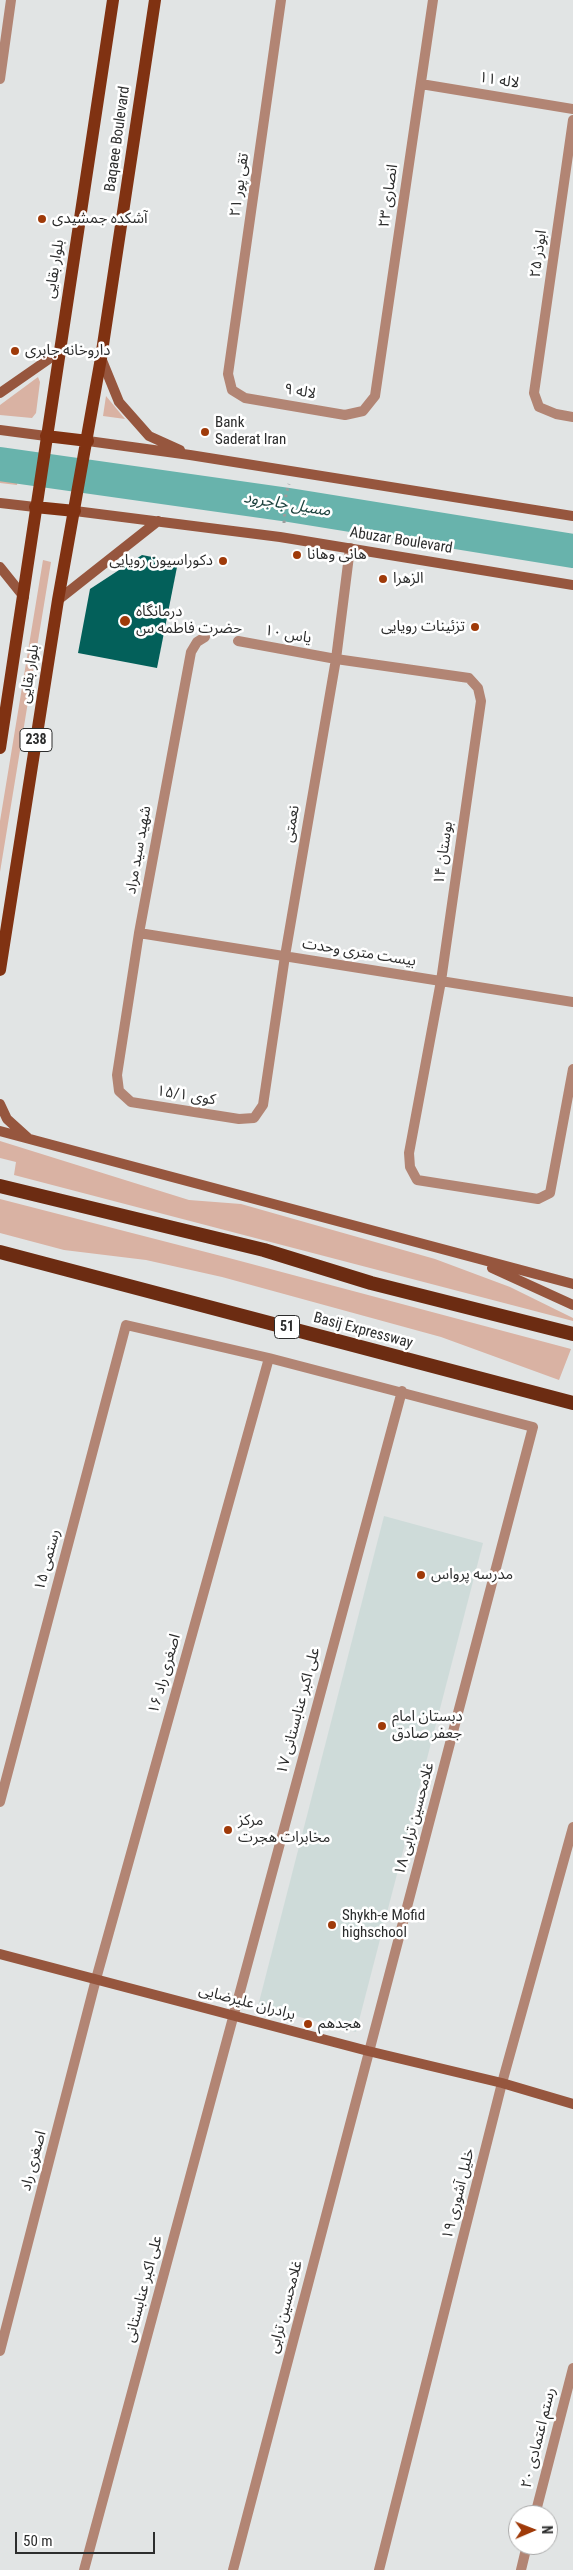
<!DOCTYPE html>
<html>
<head>
<meta charset="utf-8">
<style>
  body { margin:0 }
  #map { position:relative; width:573px; height:2570px; overflow:hidden; background:#e1e4e4; font-family:"Roboto Condensed",sans-serif }
  canvas { display:block }
  .north { position:absolute; left:508px; top:2505px; width:50px; height:50px; box-sizing:border-box; background:#fff; border:1px solid #ababab; border-radius:50%; rotate:89deg; font-size:14px; font-weight:700; line-height:20px; text-align:center; color:#2c2d2d }
  .north::after { content:''; display:block; margin:auto; width:18px; height:22px; background:#9f3a09; clip-path:polygon(50% 0,100% 100%,50% 72%,0 100%) }
  .scale { position:absolute; left:15px; top:2532px; width:140px; height:22px; box-sizing:border-box; border:2px solid #2c2d2d; border-top:0; padding-left:6px; font-size:15px; line-height:18px; white-space:nowrap; color:#2c2d2d; -webkit-text-stroke:4px #fff; paint-order:stroke }
</style>
</head>
<body>
<div id="map">
<canvas width="573" height="2570"></canvas>
<div class="north">N</div>
<div class="scale">50 m</div>
</div>
<script>
const g = document.querySelector('canvas').getContext('2d');
g.lineJoin = 'round';
function paint(path, color) {
  g.fillStyle = color;
  g.fill(path, 'evenodd');
}
function shape(rows) {
  const path = new Path2D();
  for (const r of rows) {
    path.moveTo(r[0], r[1]);
    for (let i = 2; i < r.length; i += 2) path.lineTo(r[i], r[i + 1]);
  }
  return path;
}
function strokePath(path, color, width, dash) {
  g.strokeStyle = color;
  g.lineWidth = width;
  g.lineCap = dash ? 'butt' : 'round';
  g.setLineDash(dash || []);
  g.stroke(path);
}
function label(font, color, halo, rows, align = 'center') {
  g.font = font + ' "Roboto Condensed","Noto Sans Arabic",sans-serif';
  g.lineWidth = 5;
  g.setLineDash([]);
  g.textBaseline = 'middle';
  g.strokeStyle = halo;
  g.fillStyle = color;
  for (const [text, x, y, turn = 0] of rows) {
    g.save();
    g.translate(x, y);
    g.rotate((+turn || 0) * Math.PI / 180);
    g.textAlign = isNaN(turn) ? turn : align;
    if (halo) g.strokeText(text, 0, 0);
    g.fillText(text, 0, 0);
    g.restore();
  }
}
paint(shape([
  [384,1516,483,1543,356,2032,258,2006]
]), '#cedbd9');
paint(shape([
  [38,377,40,382,36,413,32,418,0,415,0,405],
  [106,396,125,419,103,416],
  [0,449,21,453,17,485,0,483],
  [43,560,51,562,0,872,0,821],
  [0,1141,189,1200,241,1204,435,1259,510,1287,573,1318,573,1321,14,1175,16,1162,0,1158],
  [0,1199,229,1258,571,1349,559,1380,441,1337,222,1277,146,1260,64,1250,0,1233]
]), '#d9b2a3');
strokePath(shape([
  [0,464,289,505,573,551]
]), '#68b3ac', 34);
paint(shape([
  [142,555,178,562,157,668,78,653,90,589]
]), '#03605a');
strokePath(shape([
  [284,523,286,494,289,484]
]), '#9b9d9d', 3, [2.5, 4]);
strokePath(shape([
  [281,0,228,374,232,390,245,398,345,415,363,411,375,396,433,0],
  [0,79,11,0],
  [421,84,573,109],
  [573,120,534,393,539,407,556,414,573,417],
  [205,637,197,642,191,652,139,933,117,1075,119,1091,131,1102,239,1119,254,1118,263,1105,285,956,336,659,350,548],
  [238,641,336,659,469,678,478,688,481,701,441,981,409,1153,410,1167,417,1180,538,1199,550,1193,573,1069],
  [139,933,573,1002],
  [0,1802,126,1325,269,1358,533,1427,233,2570],
  [0,2351,96,1979,269,1358],
  [535,2515,573,2368],
  [84,2570,402,1391],
  [379,2570,502,2083,573,1827],
  [521,2570,527,2545]
]), '#b28574', 10);
strokePath(shape([
  [101,358,119,402,149,436,180,450],
  [0,393,59,352],
  [0,430,46,436],
  [88,441,190,455,573,516],
  [0,503,35,507],
  [75,511,280,537,573,585],
  [0,567,24,597],
  [58,600,158,521],
  [0,1104,7,1119,28,1138],
  [0,1131,573,1284],
  [492,1268,573,1305],
  [0,1954,368,2051,502,2083,573,2104]
]), '#96563e', 10);
strokePath(shape([
  [46,436,88,441],
  [35,507,75,511],
  [0,748,113,0],
  [0,970,58,600,101,358,155,0]
]), '#803212', 12);
strokePath(shape([
  [0,1186,264,1250,371,1283,573,1334],
  [0,1252,573,1403]
]), '#6c2c12', 14);
for (const [x, y, r, color] of [
  [42,219,5,"#9f3a09"],
  [15,351,5,"#9f3a09"],
  [205,432,5,"#9f3a09"],
  [297,555,5,"#9f3a09"],
  [223,561,5,"#9f3a09"],
  [383,579,5,"#9f3a09"],
  [125,621,6,"#9f3a09"],
  [475,627,5,"#9f3a09"],
  [421,1575,5,"#9f3a09"],
  [382,1726,5,"#9f3a09"],
  [228,1830,5,"#9f3a09"],
  [332,1925,5,"#9f3a09"],
  [308,2024,5,"#9f3a09"]
]) {
  const dot = new Path2D();
  dot.arc(x, y, r, 0, 2 * Math.PI);
  g.fillStyle = color;
  g.fill(dot);
  strokePath(dot, '#fff', 2);
}
for (const [x, y, w] of [
  [36,740,32],
  [287,1327,25]
]) {
  const box = new Path2D();
  box.roundRect(x - w / 2, y - 11.5, w, 23, 4);
  g.fillStyle = '#fff';
  g.fill(box);
  strokePath(box, '#2c2d2d', 1);
}
label('bold 14px', '#2c2d2d', null, [
  ["238",36,740],
  ["51",287,1327]
]);
label('15px', '#2c2d2d', '#fff', [
  ["لاله ۱۱",499,81,9],
  ["Baqaee Boulevard",118,139,-82],
  ["تقی پور ۲۱",240,185,-82],
  ["انصاری ۲۳",389,196,-82],
  ["ابوذر ۲۵",539,254,-82],
  ["بلوار بقایی",55,269,-81],
  ["لاله ۹",300,392,10],
  ["Abuzar Boulevard",401,541,9],
  ["یاس ۱۰",288,635,10],
  ["بلوار بقایی",30,674,-81],
  ["نعمتی",292,824,-80],
  ["شهید سید مراد",139,850,-80],
  ["بوستان ۱۴",444,853,-82],
  ["بیست متری وحدت",359,953,9],
  ["کوی ۱۵/۱",186,1096,9],
  ["Basij Expressway",363,1331,15],
  ["رستمی ۱۵",48,1560,-75],
  ["اصغری راد ۱۶",165,1674,-74],
  ["علی اکبر عنابستانی ۱۷",299,1711,-75],
  ["غلامحسین ترابی ۱۸",415,1819,-75],
  ["برادران علیرضایی",247,2003,15],
  ["اصغری راد",34,2161,-75],
  ["خلیل آشوری ۱۹",459,2194,-76],
  ["علی اکبر عنابستانی",144,2289,-75],
  ["غلامحسین ترابی",286,2307,-75],
  ["رستم اعتمادی ۲۰",539,2438,-76]
]);
label('15px', '#2c2d2d', '#fff', [
  ["آشکده جمشیدی",52,219],
  ["داروخانه جابری",25,351],
  ["Bank",215,423],
  ["Saderat Iran",215,440],
  ["هانی وهانا",307,555],
  ["دکوراسیون رویایی",213,561,"right"],
  ["الزهرا",393,579],
  ["درمانگاه",136,612],
  ["حضرت فاطمه س",136,629],
  ["تزئینات رویایی",465,627,"right"],
  ["مدرسه پرواس",431,1575],
  ["دبستان امام",392,1717],
  ["جعفر صادق",392,1734],
  ["مرکز",238,1821],
  ["مخابرات هجرت",238,1838],
  ["Shykh-e Mofid",342,1916],
  ["highschool",342,1933],
  ["هجدهم",318,2024]
], 'left');
label('italic 16px', '#1e433f', '#fff', [
  ["مسیل جاجرود",287,505,9]
]);
</script>
</body>
</html>
